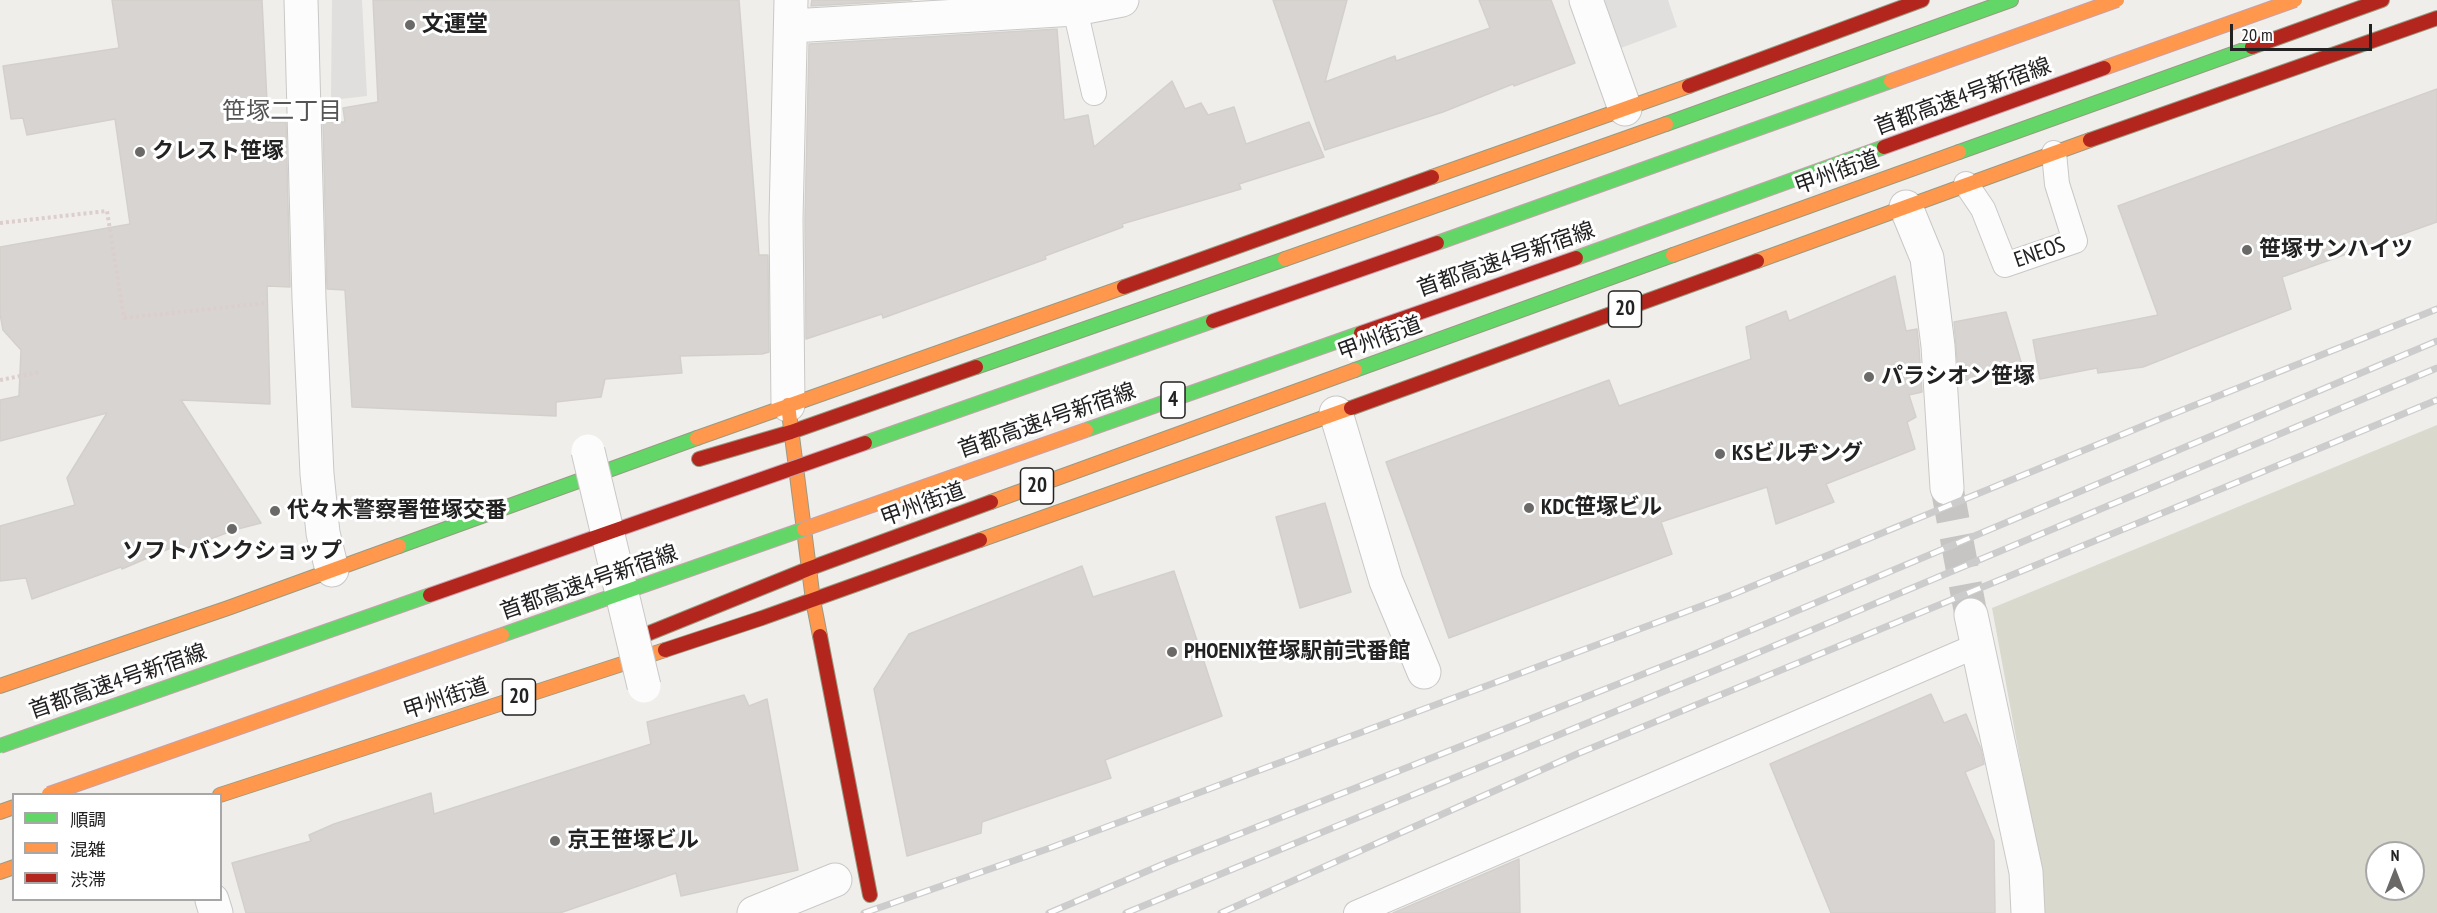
<!DOCTYPE html>
<html>
<head>
<meta charset="utf-8">
<style>
  body { margin:0 }
  #map { position:relative; width:2437px; height:913px; overflow:hidden; background:#f0eeeb; font-family:"PT Sans Narrow","Noto Sans JP",sans-serif }
  canvas { display:block }
  .legend { position:absolute; left:12px; top:793px; width:210px; height:108px; box-sizing:border-box; background:#fff; border:2px solid #a7a7a7; margin:0; padding:8px 10px; list-style:none; font-size:18px; color:#222 }
  .legend li { display:flex; align-items:center; gap:12px; height:30px }
  .legend b { width:30px; border:2px solid #a7a7a7 }
  .north { position:absolute; left:2365px; top:841px; width:60px; height:60px; box-sizing:border-box; background:#fff; border:2px solid #a7a7a7; border-radius:50%; rotate:0deg; font-size:16px; font-weight:700; line-height:24px; text-align:center; color:#222 }
  .north::after { content:''; display:block; margin:auto; width:21px; height:27px; background:#6a6968; clip-path:polygon(50% 0,100% 100%,50% 72%,0 100%) }
  .scale { position:absolute; left:2230px; top:24px; width:142px; height:27px; box-sizing:border-box; border:3px solid #222; border-top:0; padding-left:8px; font-size:18px; line-height:21px; white-space:nowrap; color:#222; -webkit-text-stroke:4px #fff; paint-order:stroke }
</style>
</head>
<body>
<div id="map">
<canvas width="2437" height="913"></canvas>
<ul class="legend">
<li><b style="height:8px;background:#63d668"></b>順調</li>
<li><b style="height:8px;background:#ff974d"></b>混雑</li>
<li><b style="height:8px;background:#b3261e"></b>渋滞</li>
</ul>
<div class="north">N</div>
<div class="scale">20 m</div>
</div>
<script>
const g = document.querySelector('canvas').getContext('2d');
g.lineJoin = 'round';
function paint(path, color) {
  g.fillStyle = color;
  g.fill(path, 'evenodd');
}
function shape(rows) {
  const path = new Path2D();
  for (const r of rows) {
    path.moveTo(r[0], r[1]);
    for (let i = 2; i < r.length; i += 2) path.lineTo(r[i], r[i + 1]);
  }
  return path;
}
function strokePath(path, color, width, dash) {
  g.strokeStyle = color;
  g.lineWidth = width;
  g.lineCap = dash ? 'butt' : 'round';
  g.setLineDash(dash || []);
  g.stroke(path);
}
function label(font, color, halo, rows, align = 'center') {
  g.font = font + ' "PT Sans Narrow","Noto Sans JP",sans-serif';
  g.lineWidth = 6;
  g.setLineDash([]);
  g.textBaseline = 'middle';
  g.strokeStyle = halo;
  g.fillStyle = color;
  for (const [text, x, y, turn = 0] of rows) {
    g.save();
    g.translate(x, y);
    g.rotate((+turn || 0) * Math.PI / 180);
    g.textAlign = isNaN(turn) ? turn : align;
    if (halo) g.strokeText(text, 0, 0);
    g.fillText(text, 0, 0);
    g.restore();
  }
}
paint(shape([
  [2437,425,2437,913,2043,913,2041,873,1992,608],
  [2377,853,2413,853,2413,889,2377,889]
]), '#d9d9cd');
paint(shape([
  [332,0,362,0,367,96,331,100],
  [1603,0,1668,0,1677,27,1621,48]
]), '#e0dfde');
const building = shape([
  [112,0,262,0,268,122,286,122,290,287,267,286,270,404,181,400,261,523,234,530,182,550,180,544,122,569,121,567,32,599,26,578,0,581,0,526,75,505,67,478,107,413,0,441,0,400,19,396,21,350,3,330,0,314,0,247,130,224,115,119,27,135,23,118,11,119,3,66,119,48,112,0],
  [373,0,739,0,759,255,768,255,769,352,762,354,680,356,682,373,605,379,601,397,556,402,556,416,352,407,345,290,327,289,323,122,345,122,343,108,378,102,373,0],
  [812,0,912,0,811,6,812,0],
  [1273,0,1347,0,1325,82,1395,56,1396,61,1490,28,1479,0,1551,0,1575,63,1514,86,1513,84,1443,112,1325,150,1273,0],
  [1057,29,1064,120,1088,115,1094,147,1172,81,1185,109,1201,103,1208,115,1234,107,1246,144,1309,122,1324,157,1239,184,1241,189,1122,224,1123,227,1045,256,1046,259,883,318,882,314,806,339,805,219,809,44,1057,29],
  [2437,89,2437,222,2282,277,2291,309,2143,367,2098,373,2097,368,2040,379,2033,340,2158,315,2118,206,2437,89],
  [1895,276,1906,331,1917,329,1919,348,1922,392,1909,395,1916,417,1907,422,1915,449,1826,484,1834,502,1776,524,1767,487,1661,522,1672,554,1449,638,1386,462,1609,380,1619,406,1751,359,1746,327,1786,311,1789,321,1895,276],
  [2006,312,2022,365,1959,382,1954,322,2006,312],
  [1325,503,1351,592,1300,608,1276,517,1325,503],
  [1082,566,1093,597,1174,571,1222,716,1105,760,1111,778,982,822,981,833,907,856,874,689,909,634,1082,566],
  [1931,694,1944,723,1966,714,1981,749,1984,764,1965,772,1994,841,1995,913,1831,913,1770,764,1931,694],
  [744,695,749,706,767,699,798,870,681,896,676,873,560,913,246,913,232,863,311,841,309,835,334,824,431,793,434,814,651,744,647,722,744,695],
  [1519,859,1520,913,1393,913,1519,859]
]);
paint(building, '#d7d4d2');
strokePath(building, '#d3d0cc', 1.5);
strokePath(shape([
  [1947,488,1971,615]
]), '#c7c5c3', 33, [33, 16]);
const lane = shape([
  [1075,9,1094,93],
  [1966,184,1983,209,2005,265,2075,241,2057,184,2054,153],
  [1356,913,1978,645]
]);
const street = shape([
  [301,0,309,299,317,474,323,533,332,570],
  [1586,0,1625,109],
  [792,26,1075,9,1122,0],
  [1906,207,1927,258,1938,346,1947,488],
  [788,405,786,219,791,0],
  [1336,413,1386,581,1424,672],
  [1971,615,2026,872,2028,913],
  [212,900,216,913],
  [754,913,835,880]
]);
const fast = shape([
  [1666,124,2011,0],
  [1959,152,2252,47],
  [976,367,1285,259],
  [1355,370,1673,255],
  [399,546,697,438]
]);
const slow = shape([
  [1432,177,1689,86],
  [1673,255,1959,152],
  [1285,259,1666,124],
  [1757,261,2090,140],
  [788,405,813,600,820,636],
  [697,438,1124,287],
  [991,502,1355,370],
  [980,540,1351,408],
  [0,686,228,608,399,546],
  [220,795,665,650],
  [0,812,14,807],
  [0,872,14,867]
]);
const jam = shape([
  [2252,47,2382,0],
  [1689,86,1922,0],
  [2090,140,2437,18],
  [1124,287,1432,177],
  [1351,408,1757,261],
  [699,459,791,432,976,367],
  [820,636,870,895],
  [637,638,808,569,991,502],
  [665,650,762,618,980,540]
]);
strokePath(lane, '#c9c8c7', 26);
strokePath(street, '#c9c8c7', 35);
strokePath(fast, '#999a82', 16);
strokePath(slow, '#999a82', 16);
strokePath(jam, '#999a82', 16);
strokePath(shape([
  [0,223,107,211,124,318,267,303],
  [0,380,41,372]
]), '#dccecd', 4, [3, 3]);
strokePath(lane, '#fdfcfc', 24);
strokePath(street, '#fdfcfc', 33);
strokePath(fast, '#63d668', 14);
strokePath(slow, '#ff974d', 14);
strokePath(jam, '#b3261e', 14);
const rail = shape([
  [864,913,1050,848,1731,595,2155,421,2437,309],
  [1049,913,1166,863,1699,652,2437,341],
  [1126,913,1750,656,2437,368],
  [1221,913,1577,754,2437,400]
]);
strokePath(rail, '#ccc', 7);
strokePath(rail, '#fff', 4.5, [14]);
const streetBridge = shape([
  [588,451,644,686]
]);
const fastBridge = shape([
  [1437,243,1891,81],
  [1576,258,1884,147],
  [1086,430,1361,333],
  [865,443,1213,321],
  [502,635,804,529],
  [0,746,430,595]
]);
const slowBridge = shape([
  [2104,68,2295,0],
  [1891,81,2117,0],
  [804,529,1086,430],
  [49,794,502,635]
]);
const jamBridge = shape([
  [1884,147,2104,68],
  [1213,321,1437,243],
  [1361,333,1576,258],
  [430,595,865,443]
]);
strokePath(streetBridge, '#c9c8c7', 35, []);
strokePath(fastBridge, '#c5a2ac', 16, []);
strokePath(slowBridge, '#c5a2ac', 16, []);
strokePath(jamBridge, '#c5a2ac', 16, []);
strokePath(streetBridge, '#fdfcfc', 33);
strokePath(fastBridge, '#63d668', 14);
strokePath(slowBridge, '#ff974d', 14);
strokePath(jamBridge, '#b3261e', 14);
for (const [x, y, r, color] of [
  [410,25,6,"#6a6968"],
  [140,152,6,"#6a6968"],
  [2247,250,6,"#6a6968"],
  [1869,377,6,"#6a6968"],
  [1720,454,6,"#6a6968"],
  [1529,508,6,"#6a6968"],
  [275,511,6,"#6a6968"],
  [232,529,6,"#6a6968"],
  [1172,652,6,"#6a6968"],
  [555,841,6,"#6a6968"]
]) {
  const dot = new Path2D();
  dot.arc(x, y, r, 0, 2 * Math.PI);
  g.fillStyle = color;
  g.fill(dot);
  strokePath(dot, '#fff', 2);
}
for (const [x, y, w] of [
  [1625,309,33],
  [1173,400,24],
  [1037,486,33],
  [519,697,33]
]) {
  const box = new Path2D();
  box.roundRect(x - w / 2, y - 18, w, 36, 4.5);
  g.fillStyle = '#fff';
  g.fill(box);
  strokePath(box, '#222', 1.5);
}
label('bold 21px', '#222', null, [
  ["20",1625,309],
  ["4",1173,400],
  ["20",1037,486],
  ["20",519,697]
]);
label('bold 22px', '#222', '#fff', [
  ["文運堂",422,25],
  ["クレスト笹塚",152,152],
  ["笹塚サンハイツ",2259,250],
  ["パラシオン笹塚",1881,377],
  ["KSビルヂング",1732,454],
  ["KDC笹塚ビル",1541,508],
  ["代々木警察署笹塚交番",287,511],
  ["ソフトバンクショップ",232,552,"center"],
  ["PHOENIX笹塚駅前弐番館",1184,652],
  ["京王笹塚ビル",567,841]
], 'left');
label('22px', '#222', '#fff', [
  ["首都高速4号新宿線",1963,97,-20],
  ["甲州街道",1837,173,-20],
  ["ENEOS",2040,253,-19],
  ["首都高速4号新宿線",1506,260,-19],
  ["甲州街道",1380,339,-20],
  ["首都高速4号新宿線",1047,421,-19],
  ["甲州街道",923,505,-20],
  ["首都高速4号新宿線",589,583,-19],
  ["首都高速4号新宿線",118,682,-19],
  ["甲州街道",446,699,-18]
]);
label('24px', '#555', '#fff', [
  ["笹塚二丁目",282,112]
]);
</script>
</body>
</html>
